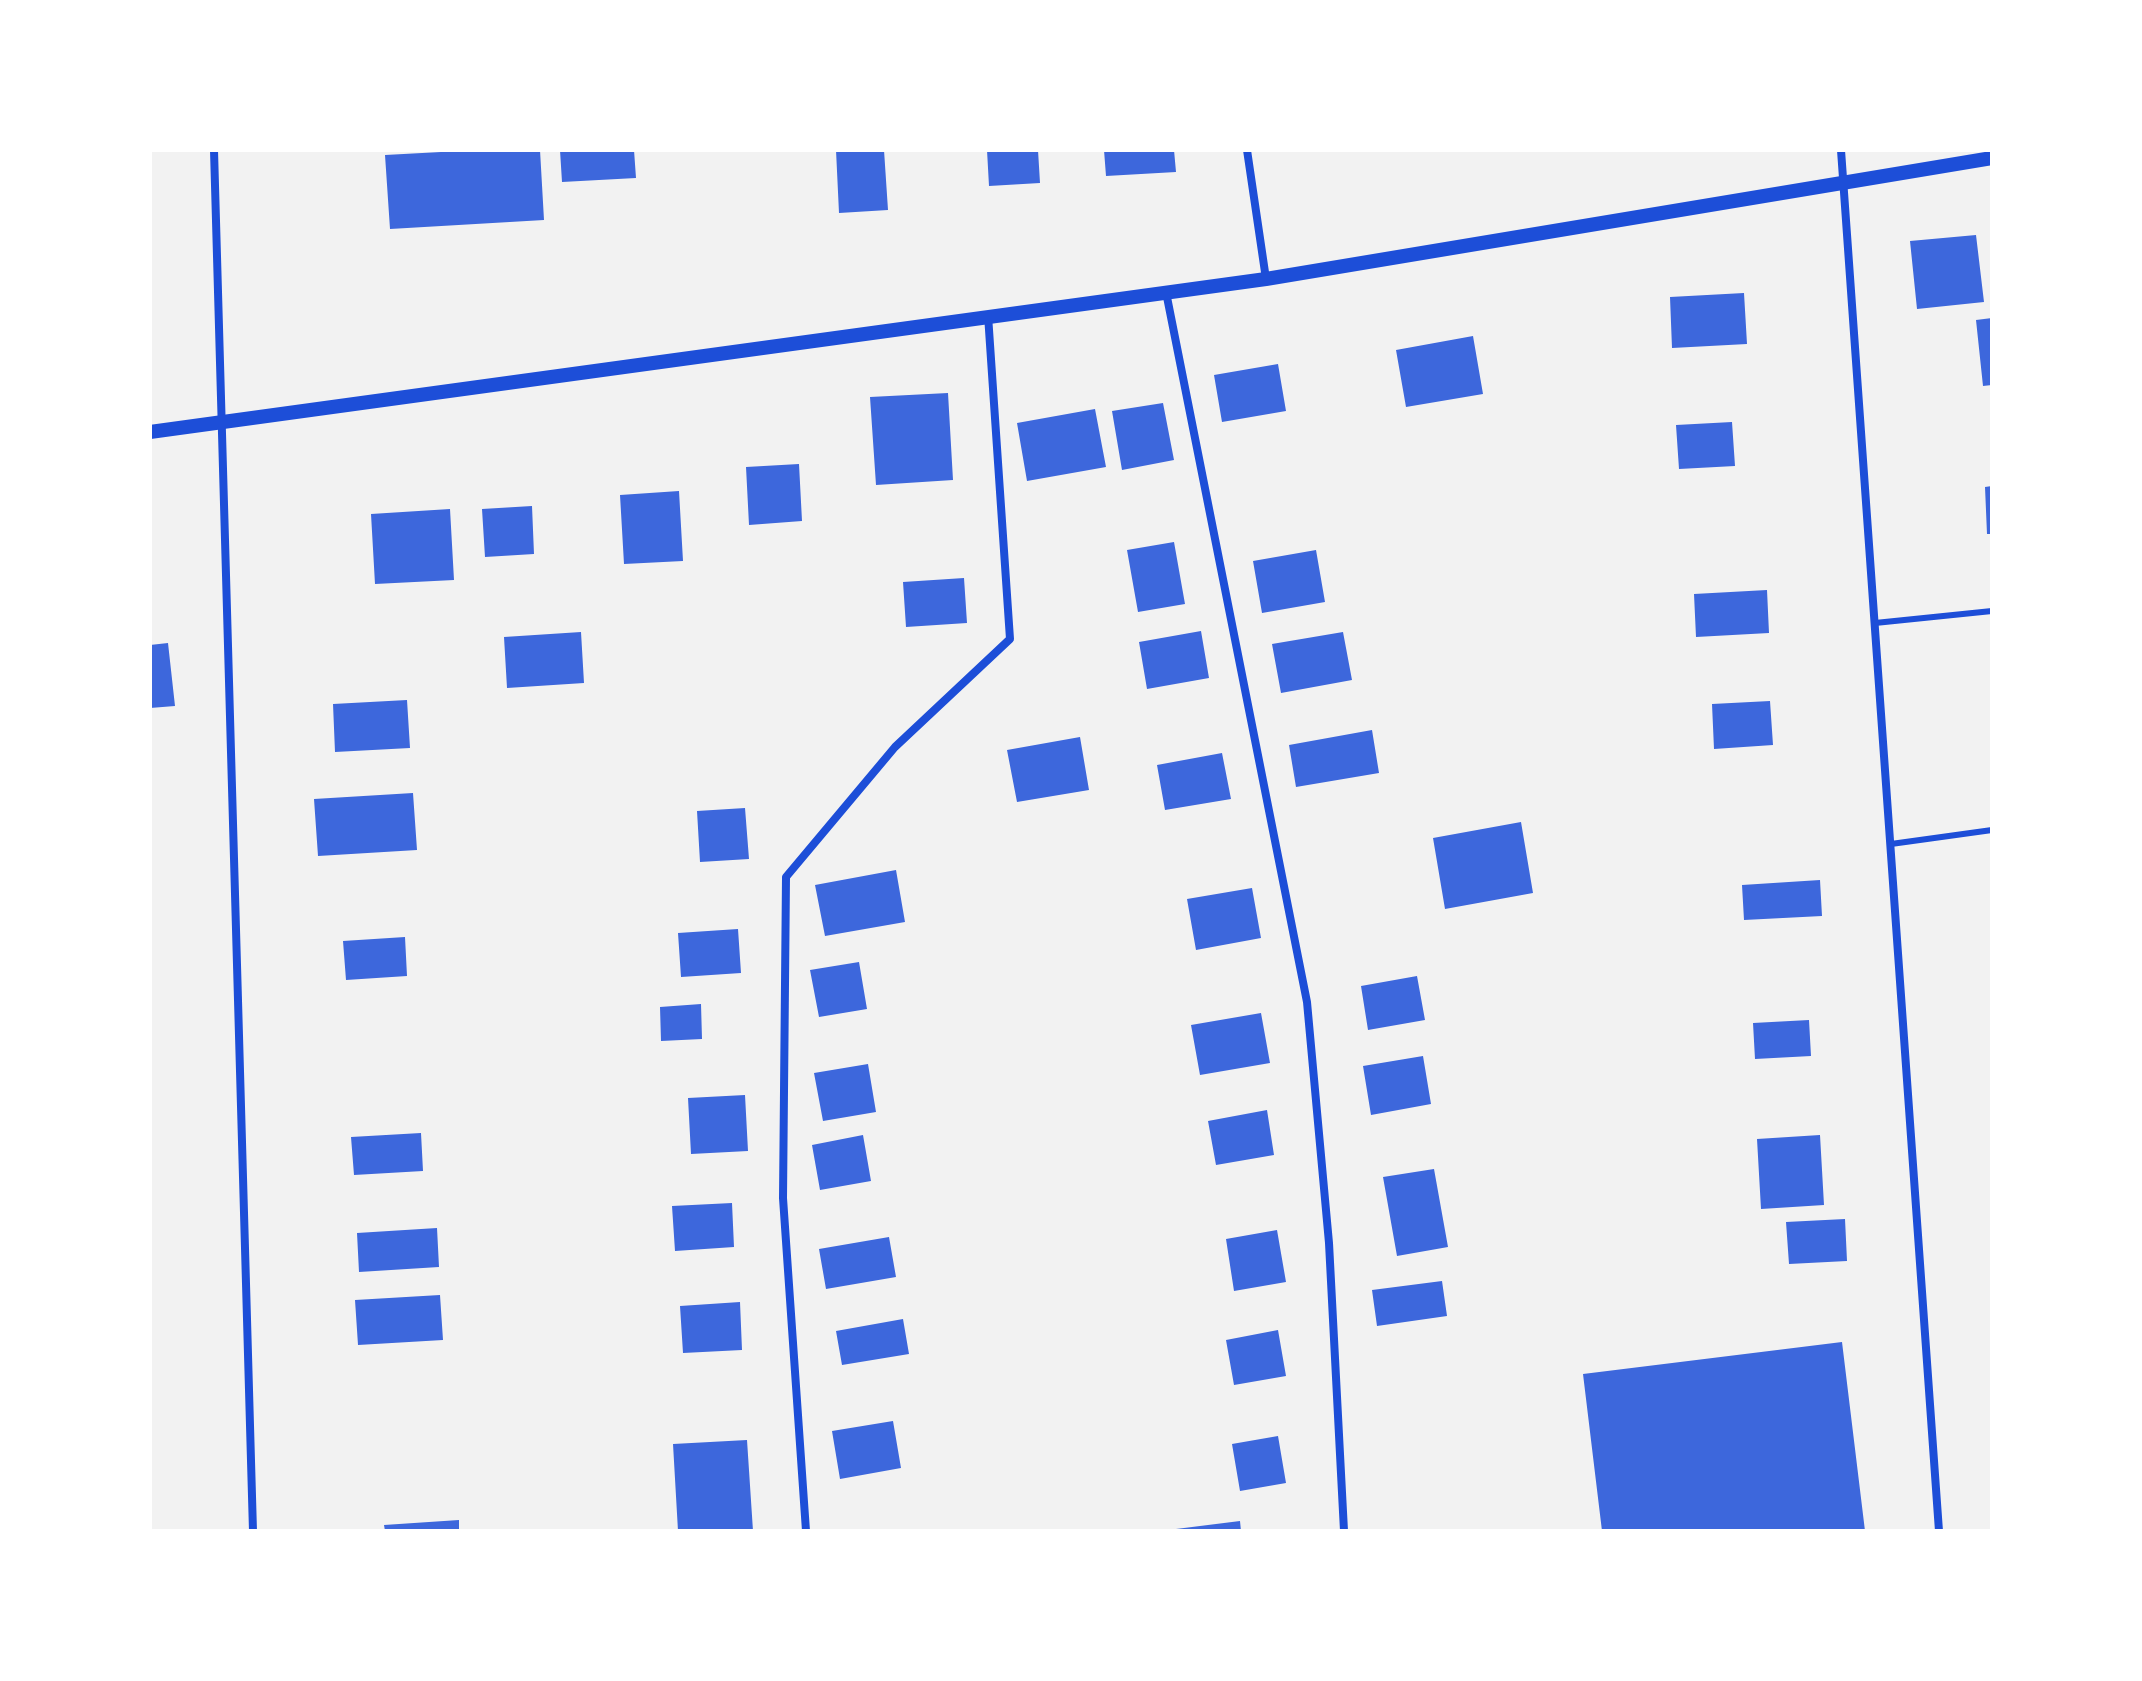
<!DOCTYPE html>
<html>
<head>
<meta charset="utf-8">
<style>
  body { margin:0 }
  #map { position:relative; width:2142px; height:1681px; overflow:hidden; background:#f2f2f2; font-family:"Source Sans 3",sans-serif }
  canvas { display:block }
  .frame { position:absolute; inset:0; border:152px solid #fff; pointer-events:none }
</style>
</head>
<body>
<div id="map">
<canvas width="2142" height="1681"></canvas>
<div class="frame"></div>
</div>
<script>
const g = document.querySelector('canvas').getContext('2d');
g.lineJoin = 'round';
function paint(path, color) {
  g.fillStyle = color;
  g.fill(path, 'evenodd');
}
function shape(rows) {
  const path = new Path2D();
  for (const r of rows) {
    path.moveTo(r[0], r[1]);
    for (let i = 2; i < r.length; i += 2) path.lineTo(r[i], r[i + 1]);
  }
  return path;
}
function strokePath(path, color, width, dash) {
  g.strokeStyle = color;
  g.lineWidth = width;
  g.lineCap = dash ? 'butt' : 'round';
  g.setLineDash(dash || []);
  g.stroke(path);
}
paint(shape([
  [478,150,540,150,544,220,390,229,385,155],
  [560,150,634,150,636,178,562,182],
  [836,150,884,150,888,210,839,213],
  [987,150,1038,150,1040,183,989,186],
  [1104,150,1174,150,1176,172,1106,176],
  [1976,235,1984,302,1917,309,1910,241],
  [1744,293,1747,344,1672,348,1670,297],
  [1992,318,1992,385,1983,386,1976,320],
  [1473,336,1483,394,1406,407,1396,350],
  [1278,364,1286,411,1222,422,1214,375],
  [948,393,953,480,876,485,870,397],
  [1163,403,1174,460,1122,470,1112,411],
  [1095,409,1106,467,1027,481,1017,423],
  [1732,422,1735,466,1679,469,1676,425],
  [799,464,802,521,749,525,746,467],
  [1992,486,1992,534,1987,534,1985,487],
  [679,491,683,561,624,564,620,495],
  [532,506,534,554,485,557,482,509],
  [450,509,454,580,375,584,371,514],
  [1174,542,1185,604,1138,612,1127,550],
  [1316,550,1325,602,1262,613,1253,561],
  [964,578,967,623,906,627,903,582],
  [1767,590,1769,633,1696,637,1694,594],
  [1201,631,1209,678,1147,689,1139,642],
  [581,632,584,683,507,688,504,637],
  [1343,632,1352,680,1281,693,1272,644],
  [168,643,175,706,150,708,150,645],
  [407,700,410,748,335,752,333,704],
  [1770,701,1773,745,1714,749,1712,704],
  [1372,730,1379,773,1296,787,1289,745],
  [1080,737,1089,790,1017,802,1007,750],
  [1222,753,1231,799,1165,810,1157,765],
  [413,793,417,850,318,856,314,799],
  [745,808,749,859,700,862,697,811],
  [1521,822,1533,893,1445,909,1433,838],
  [896,870,905,922,825,936,815,885],
  [1820,880,1822,916,1744,920,1742,885],
  [1252,888,1261,938,1196,950,1187,899],
  [738,929,741,973,681,977,678,933],
  [405,937,407,976,346,980,343,941],
  [859,962,867,1009,819,1017,810,970],
  [1417,976,1425,1020,1368,1030,1361,986],
  [701,1004,702,1039,661,1041,660,1007],
  [1261,1013,1270,1063,1200,1075,1191,1025],
  [1809,1020,1811,1056,1755,1059,1753,1023],
  [1423,1056,1431,1104,1371,1115,1363,1066],
  [868,1064,876,1112,823,1121,814,1073],
  [745,1095,748,1151,691,1154,688,1098],
  [1267,1110,1274,1155,1216,1165,1208,1121],
  [421,1133,423,1171,354,1175,351,1137],
  [863,1135,871,1181,820,1190,812,1145],
  [1820,1135,1824,1205,1761,1209,1757,1139],
  [1434,1169,1448,1247,1397,1256,1383,1177],
  [732,1203,734,1247,675,1251,672,1206],
  [1845,1219,1847,1261,1789,1264,1786,1222],
  [437,1228,439,1267,359,1272,357,1233],
  [1277,1230,1286,1282,1234,1291,1226,1239],
  [889,1237,896,1277,826,1289,819,1249],
  [1442,1281,1447,1316,1377,1326,1372,1290],
  [440,1295,443,1340,358,1345,355,1300],
  [740,1302,742,1350,683,1353,680,1306],
  [903,1319,909,1354,842,1365,836,1331],
  [1278,1330,1286,1376,1234,1385,1226,1340],
  [1842,1342,1865,1531,1602,1531,1583,1374],
  [893,1421,901,1468,840,1479,832,1431],
  [1278,1436,1286,1483,1240,1491,1232,1444],
  [747,1440,753,1531,678,1531,673,1444],
  [459,1520,459,1531,385,1531,384,1525],
  [1240,1521,1241,1531,1176,1531,1176,1529]
]), '#3d67dc');
strokePath(shape([
  [1875,623,1992,611],
  [1891,844,1992,830]
]), '#1d4ed8', 6);
strokePath(shape([
  [214,150,253,1531],
  [1247,150,1266,279],
  [1841,150,1939,1531],
  [1166,292,1307,1002,1329,1243,1344,1531],
  [806,1531,783,1198,786,877,895,747,1010,639,988,315]
]), '#1d4ed8', 8);
strokePath(shape([
  [150,432,1266,279,1992,158]
]), '#1d4ed8', 14);
</script>
</body>
</html>
